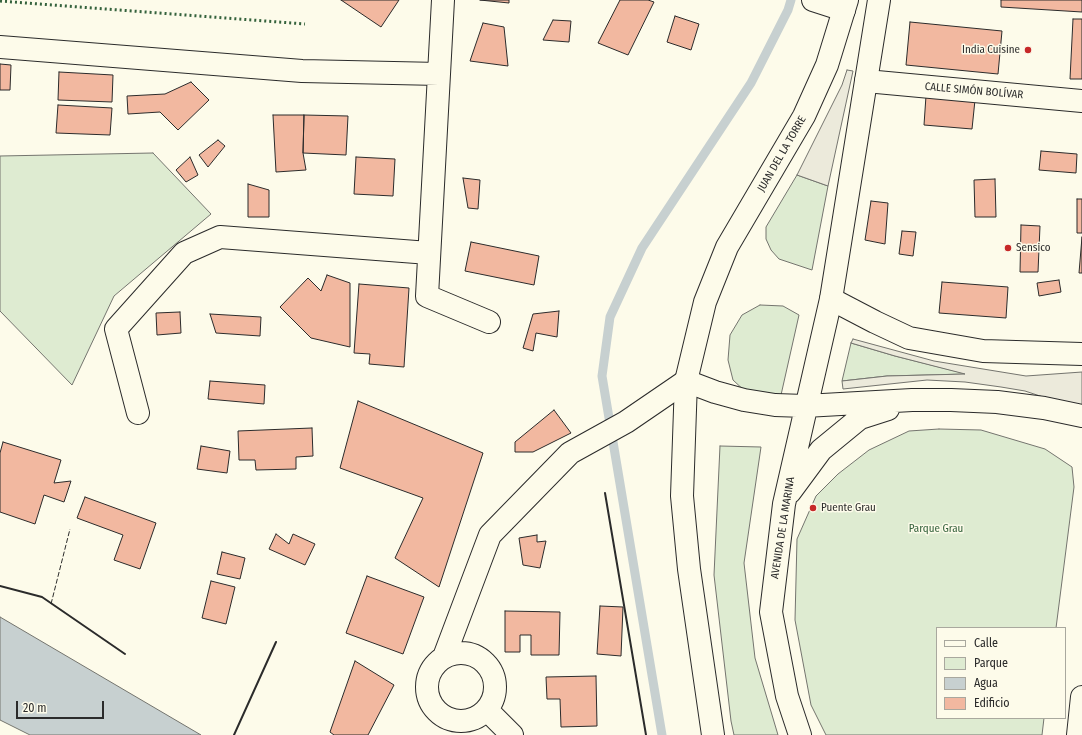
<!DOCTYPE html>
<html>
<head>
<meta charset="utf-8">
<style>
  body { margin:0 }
  #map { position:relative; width:1082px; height:735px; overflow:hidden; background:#fdfbea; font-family:"Fira Sans Condensed",sans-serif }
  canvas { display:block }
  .legend { position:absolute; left:936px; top:627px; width:130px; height:92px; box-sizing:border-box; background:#fdfbea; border:1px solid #a9a89e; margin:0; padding:5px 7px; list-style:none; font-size:12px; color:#2b2b2b }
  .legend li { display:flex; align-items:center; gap:8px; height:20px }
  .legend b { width:20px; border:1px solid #a9a89e }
  .scale { position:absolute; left:16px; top:701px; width:88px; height:18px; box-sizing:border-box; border:2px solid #2b2b2b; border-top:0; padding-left:5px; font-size:12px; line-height:14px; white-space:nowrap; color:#2b2b2b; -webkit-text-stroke:3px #fdfbea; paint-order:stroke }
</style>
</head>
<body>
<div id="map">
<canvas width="1082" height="735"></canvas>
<ul class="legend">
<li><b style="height:5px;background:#fdfbea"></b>Calle</li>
<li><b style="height:11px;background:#deebd1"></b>Parque</li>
<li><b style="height:11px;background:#c7d0d0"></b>Agua</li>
<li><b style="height:11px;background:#f2b8a0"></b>Edificio</li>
</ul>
<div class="scale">20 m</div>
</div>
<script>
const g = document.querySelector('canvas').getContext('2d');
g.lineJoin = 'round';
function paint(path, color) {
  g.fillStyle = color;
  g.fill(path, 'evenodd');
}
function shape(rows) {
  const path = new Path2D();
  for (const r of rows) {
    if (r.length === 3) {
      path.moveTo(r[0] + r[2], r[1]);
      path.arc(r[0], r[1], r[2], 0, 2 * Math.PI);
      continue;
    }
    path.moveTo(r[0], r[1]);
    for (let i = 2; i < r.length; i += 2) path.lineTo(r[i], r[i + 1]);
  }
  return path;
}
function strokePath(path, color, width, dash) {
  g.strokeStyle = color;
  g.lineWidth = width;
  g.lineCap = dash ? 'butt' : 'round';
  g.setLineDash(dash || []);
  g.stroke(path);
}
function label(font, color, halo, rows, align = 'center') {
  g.font = font + ' "Fira Sans Condensed",sans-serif';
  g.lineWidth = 3;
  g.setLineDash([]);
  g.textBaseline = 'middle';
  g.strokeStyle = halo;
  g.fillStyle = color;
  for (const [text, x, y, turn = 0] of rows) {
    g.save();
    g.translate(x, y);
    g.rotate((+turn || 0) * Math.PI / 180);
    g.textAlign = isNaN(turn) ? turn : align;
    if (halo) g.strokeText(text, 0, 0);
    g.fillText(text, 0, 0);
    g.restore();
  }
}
const green = shape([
  [153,153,211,214,114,296,72,385,0,311,0,156,153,153],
  [797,175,828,186,812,270,779,259,771,250,766,239,766,227,797,175],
  [760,305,783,306,799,315,781,395,747,393,733,380,728,360,730,335,742,315,760,305],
  [851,343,895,356,967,374,887,376,842,381,851,343],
  [939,429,981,430,1045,449,1072,467,1074,487,1056,628,937,628,937,718,1044,718,1042,735,826,735,811,705,795,620,797,539,816,496,838,474,869,450,909,431,939,429],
  [720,446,761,447,744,563,755,658,778,735,734,735,731,721,714,575,720,446]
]);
paint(green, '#deebd1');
strokePath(green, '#74746e', 1);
const parking = shape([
  [847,70,853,71,828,186,797,175,842,85,847,70],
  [853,339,934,361,1026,376,1082,372,1082,410,1025,391,1001,387,965,382,927,380,843,389,842,381,887,376,965,374,895,356,851,343,853,339]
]);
paint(parking, '#eceadb');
strokePath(parking, '#74746e', 1);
const water = shape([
  [0,617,201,735,30,735,0,720,0,617]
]);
paint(water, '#c7d0d0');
strokePath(water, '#74746e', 1);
strokePath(shape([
  [662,735,602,376,610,317,642,248,751,83,788,10,791,0]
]), '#c7d0d0', 9);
const building = shape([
  [341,0,399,0,381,27,341,0],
  [480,0,509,0,509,3,480,0],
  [620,0,648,0,654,2,628,55,598,43,620,0],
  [1001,0,1082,0,1082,12,1001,7,1001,0],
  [675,16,699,24,691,50,667,42,675,16],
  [1073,19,1082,19,1082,79,1070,79,1073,19],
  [553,20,571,21,569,42,543,40,553,20],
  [910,22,1002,31,998,74,906,65,910,22],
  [483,23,504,27,508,66,470,61,483,23],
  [0,64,11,65,10,90,0,90,0,64],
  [59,72,113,75,112,102,58,100,59,72],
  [191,82,209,100,178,130,160,112,128,114,127,96,165,94,191,82],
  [926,96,975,100,972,129,924,125,926,96],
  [58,105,112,108,110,135,56,133,58,105],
  [273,115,304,115,303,153,306,170,276,172,273,115],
  [304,115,348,116,346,155,303,153,304,115],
  [218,140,225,146,208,167,199,155,218,140],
  [1041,151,1077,154,1076,173,1039,170,1041,151],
  [190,157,198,175,186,182,176,170,190,157],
  [356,157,395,159,393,196,354,194,356,157],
  [463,178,480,180,478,209,468,208,463,178],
  [995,179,996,217,975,217,974,180,995,179],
  [248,184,269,190,269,217,248,217,248,184],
  [1077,199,1082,199,1082,233,1077,233,1077,199],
  [871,201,888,203,885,244,865,240,871,201],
  [1021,225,1040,226,1038,272,1020,272,1021,225],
  [902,231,916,232,913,256,899,254,902,231],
  [1082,237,1082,273,1079,273,1082,237],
  [471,242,539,256,534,285,465,271,471,242],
  [327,275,350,283,350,347,311,338,280,307,308,278,321,291,327,275],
  [1059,280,1061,292,1039,296,1037,283,1059,280],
  [942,282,1008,287,1006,318,939,313,942,282],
  [359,284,409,288,404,367,369,364,370,354,354,353,359,284],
  [559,311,557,337,536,333,533,351,523,348,533,314,559,311],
  [180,312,181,333,157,335,156,313,180,312],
  [210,314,261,317,260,336,216,333,210,314],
  [210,381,265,385,264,404,208,399,210,381],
  [358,401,483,453,439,587,395,558,423,498,340,468,358,401],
  [554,410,571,433,533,452,515,452,515,442,554,410],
  [312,428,313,456,296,457,296,469,256,470,255,460,239,460,238,431,312,428],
  [3,442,61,460,54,483,71,481,64,502,44,495,35,524,0,512,0,453,3,442],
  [201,446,230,451,227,473,197,469,201,446],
  [85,497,156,523,140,569,114,560,123,535,77,518,85,497],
  [276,534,289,544,293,534,315,544,305,565,269,549,276,534],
  [537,535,537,542,546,541,540,568,523,565,519,538,537,535],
  [222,552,245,558,240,579,217,574,222,552],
  [367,576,424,597,403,654,346,633,367,576],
  [211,581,235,587,226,624,202,618,211,581],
  [600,606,623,607,621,656,597,654,600,606],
  [505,611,560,612,559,655,531,655,531,635,520,635,520,652,505,652,505,611],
  [355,661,394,685,368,735,334,735,330,732,355,661],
  [596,676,597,726,561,727,560,699,547,699,546,677,596,676]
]);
paint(building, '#f2b8a0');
strokePath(building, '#2b2b2b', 1);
const minor = shape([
  [443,0,427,296,489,322],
  [813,0,844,10],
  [0,47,302,71,439,74],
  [866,81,1082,101],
  [831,299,875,322,909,338,983,351,1082,354],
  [138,413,116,329,184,253,220,237,429,253],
  [461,687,34],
  [444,657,490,535,570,453,626,422,686,381],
  [487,710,512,735]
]);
const major = shape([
  [686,381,715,392,744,400,775,405,805,406,912,400,951,400,997,402,1044,408,1082,416],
  [790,492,821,450,860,418,888,409],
  [713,735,689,569,682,496,686,381,705,302,727,247,804,116,827,65,847,0],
  [800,735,787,696,771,612,784,504,831,299,879,0],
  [1078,735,1082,697]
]);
strokePath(minor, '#2b2b2b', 24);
strokePath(major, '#2b2b2b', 24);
strokePath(minor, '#fdfbea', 22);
strokePath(major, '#fdfbea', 22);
strokePath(shape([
  [0,1,305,24]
]), '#34623c', 3, [2, 3]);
strokePath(shape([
  [51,604,70,529]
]), '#2b2b2b', 1, [5, 2]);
strokePath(shape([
  [605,493,646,735],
  [0,586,42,597,125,654],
  [234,735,276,642]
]), '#2b2b2b', 2);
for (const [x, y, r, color] of [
  [1028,50,4,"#c62828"],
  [1008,248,4,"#c62828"],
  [813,508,4,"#c62828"]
]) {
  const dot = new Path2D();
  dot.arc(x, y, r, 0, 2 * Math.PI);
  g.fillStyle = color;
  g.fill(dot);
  strokePath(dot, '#fdfbea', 1.5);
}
label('11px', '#2b2b2b', '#fdfbea', [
  ["India Cuisine",1020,50,"right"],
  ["Sensico",1016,248],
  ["Puente Grau",821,508]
], 'left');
label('11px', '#2b2b2b', '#fdfbea', [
  ["CALLE SIMÓN BOLÍVAR",974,91,5],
  ["JUAN DEL LA TORRE",782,154,-60],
  ["AVENIDA DE LA MARINA",783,528,-81]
]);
label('11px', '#34623c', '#fdfbea', [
  ["Parque Grau",936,529]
]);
</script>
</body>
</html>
